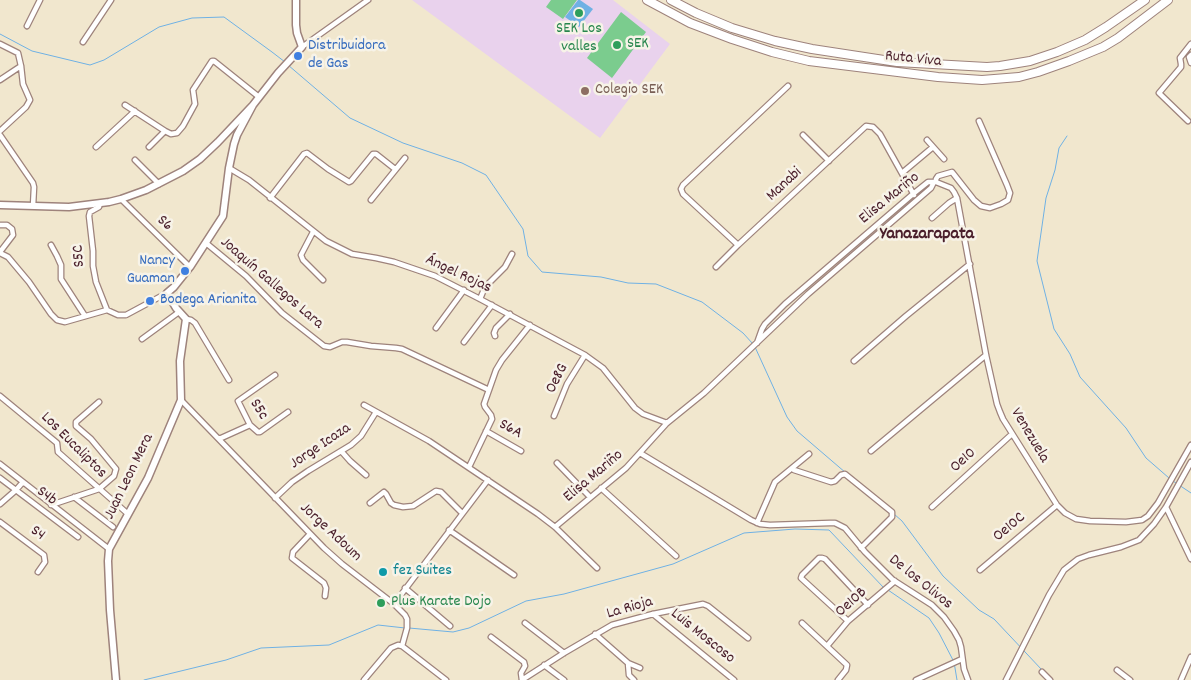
<!DOCTYPE html>
<html>
<head>
<meta charset="utf-8">
<style>
  body { margin:0 }
  canvas { display:block; background:#f1e7ce }
</style>
</head>
<body>
<canvas width="1191" height="680"></canvas>
<script>
const g = document.querySelector('canvas').getContext('2d');
g.lineJoin = 'round';
function paint(path, color) {
  g.fillStyle = color;
  g.fill(path, 'evenodd');
}
function shape(rows) {
  const path = new Path2D();
  for (const r of rows) {
    path.moveTo(r[0], r[1]);
    for (let i = 2; i < r.length; i += 2) path.lineTo(r[i], r[i + 1]);
  }
  return path;
}
function strokePath(path, color, width, dash) {
  g.strokeStyle = color;
  g.lineWidth = width;
  g.lineCap = dash ? 'butt' : 'round';
  g.setLineDash(dash || []);
  g.stroke(path);
}
function label(font, color, halo, rows, align = 'center') {
  g.font = font + ' Dekko,sans-serif';
  g.lineWidth = 5;
  g.setLineDash([]);
  g.textBaseline = 'middle';
  g.strokeStyle = halo;
  g.fillStyle = color;
  for (const [text, x, y, turn = 0] of rows) {
    g.save();
    g.translate(x, y);
    g.rotate((+turn || 0) * Math.PI / 180);
    g.textAlign = isNaN(turn) ? turn : align;
    if (halo) g.strokeText(text, 0, 0);
    g.fillText(text, 0, 0);
    g.restore();
  }
}
paint(shape([
  [412,0,613,0,670,44,600,138]
]), '#e9d2ed');
paint(shape([
  [551,0,577,0,563,19,546,7],
  [621,12,646,32,612,78,587,58]
]), '#7bcc8e');
paint(shape([
  [578,0,580,0,593,9,579,27,565,17]
]), '#6fb1e4');
strokePath(shape([
  [0,34,32,51,90,65,104,60,159,27,192,18,224,17,272,52,285,62],
  [288,65,350,118,403,143,462,163,486,175,523,229,528,256,542,272,601,277,628,283,656,284,702,302,743,333,753,344],
  [1067,136,1059,148,1055,170,1046,198,1037,261,1054,329,1070,354,1080,377,1126,428,1146,458,1169,478],
  [755,347,787,417,797,431,846,473],
  [1173,481,1191,493],
  [894,514,902,521,943,576,979,610,994,619,1042,670],
  [888,590,929,618,939,633,954,662,957,680],
  [409,628,453,632,469,628,526,601,564,594,673,564,744,533,795,529,829,530,884,588],
  [144,680,226,660,261,648,329,645,378,625,405,628]
]), '#6fb1e4', 1);
const street = shape([
  [27,26,40,0],
  [83,42,111,0],
  [0,44,18,53,21,66,23,84,30,100,26,107,0,131],
  [302,47,368,0],
  [1191,55,1189,57,1191,63],
  [0,80,21,66],
  [125,105,165,131],
  [1188,121,1159,93,1181,67,1181,64,1180,58,1191,44],
  [0,135,33,183,34,187,33,206],
  [803,135,829,161],
  [927,140,944,159],
  [96,147,135,111],
  [149,147,165,131,171,134,177,133,183,126,195,104,193,90,212,61,214,61,259,97],
  [135,160,159,184],
  [229,168,249,180,326,241,352,254,376,258,394,262,435,276,480,299,585,355,603,368,635,408,643,414,667,423],
  [902,173,933,147],
  [936,182,936,179,938,176,952,172,974,200,981,206,990,208,1001,204,1008,200,1010,193,1007,185,979,121],
  [270,198,304,154,307,153,328,169,349,182,351,181,373,154,376,154,395,169],
  [121,199,190,267],
  [371,200,405,158],
  [100,203,99,207,90,212,89,216,93,251,93,266,96,282,107,310],
  [932,218,949,203,957,198],
  [0,225,7,225,12,229,13,235,0,252],
  [313,232,301,255,303,260,323,280],
  [206,243,246,276,282,313,324,346,330,347,342,342,347,342,371,346,396,348,402,349,489,390],
  [51,245,57,256,61,265,61,279,85,316],
  [738,245,683,194,681,189,683,185,788,86],
  [0,253,8,257,29,282,51,314,57,320,65,322,107,310,118,315,126,315,167,293],
  [716,267,738,245,866,126,873,127,880,134,914,195],
  [480,299,485,287,505,267,512,254],
  [186,319,191,320,195,323,229,380],
  [436,328,464,290],
  [495,336,494,333,496,328,510,314],
  [142,339,179,312],
  [464,342,492,305],
  [757,343,762,329,765,324,785,304,913,194,928,182,936,182,951,188,954,192,957,198,986,355,997,404,1000,412,1003,419,1057,505,1065,513,1076,519,1090,521,1126,522,1142,520,1148,516,1158,503,1191,445],
  [854,361,906,316,970,264],
  [275,375,238,401,250,425,258,432,260,432,288,412],
  [0,396,57,443,58,452,128,514],
  [181,400,324,548,342,564,394,604,405,615,407,619,407,628,402,646],
  [364,405,429,441,538,514,555,527,597,568],
  [554,416,567,384,585,355],
  [486,431,521,451],
  [219,439,250,425],
  [871,451,986,355],
  [342,452,350,461,366,475],
  [640,453,751,520,760,524,770,525,830,523,835,523,845,528,865,552,893,580,932,605,944,617,954,631,959,640,961,647,964,669,968,680],
  [557,463,590,497],
  [0,464,109,549],
  [469,467,492,419,491,415,485,407,484,404,496,370,502,360,530,325],
  [794,470,831,482,835,481,841,475,845,474,892,512,892,517,861,548],
  [0,478,78,537],
  [601,488,676,556],
  [74,497,113,527],
  [275,498,292,482,308,471,351,445,361,436,376,412],
  [370,503,384,492,386,494,391,503,394,505,403,507,413,506,436,491,441,492,462,513],
  [0,504,16,490,23,482],
  [51,505,99,489,114,476,116,469,91,439,76,426,76,422,99,402],
  [932,507,1012,434],
  [1166,507,1191,559],
  [0,522,44,555,45,562,38,572],
  [757,523,775,482,809,454],
  [555,527,626,468,667,423,704,393,808,294,931,188,934,182],
  [449,530,514,575],
  [310,534,293,552,292,558,324,583,326,588,325,596],
  [980,570,1057,505],
  [405,588,450,626],
  [394,604,488,480],
  [653,614,734,680],
  [848,621,801,578,802,575,819,558,822,558,825,559,868,605],
  [525,623,564,653],
  [802,623,847,665,846,670,838,680],
  [595,634,628,663,640,668],
  [491,637,524,662,525,666,521,673,522,680],
  [827,646,848,621,895,581],
  [628,663,629,675,634,680],
  [544,665,564,680],
  [1117,670,1130,680],
  [1042,672,1050,680],
  [364,680,391,648,398,645,402,646,446,680],
  [522,680,564,653,612,625,653,614,703,604,708,606,748,638],
  [916,680,962,659],
  [1006,680,1049,595,1064,570,1078,559,1089,555,1121,547,1139,540,1154,524,1166,507,1191,462],
  [1181,680,1191,657]
]);
const secondary = shape([
  [0,205,69,207,109,202,121,199,146,190,183,171,200,159,218,142,253,105,278,73,302,47,297,33,296,25,296,0],
  [116,680,110,610,108,561,109,549,148,478,181,400,180,361,186,319,176,308,167,293,174,287,190,267,223,216,229,168,234,144,237,135,253,105]
]);
const highway = shape([
  [647,0,690,23,732,39,772,52,809,61,938,77,982,80,1019,77,1038,72,1069,61,1103,47,1118,38,1168,0],
  [671,0,696,13,732,28,775,41,812,49,897,62,987,67,1000,66,1030,61,1057,52,1085,40,1106,27,1145,0]
]);
strokePath(street, '#9e837c', 7);
strokePath(secondary, '#9e837c', 9);
strokePath(highway, '#9e837c', 10);
strokePath(street, '#fff', 4.5);
strokePath(secondary, '#fff', 6);
strokePath(highway, '#fff', 8);
for (const [x, y, r, color] of [
  [579,13,5,"#2e9e5b"],
  [617,45,5,"#2e9e5b"],
  [298,56,5,"#3f7fe0"],
  [585,91,5,"#8d6e63"],
  [185,271,5,"#3f7fe0"],
  [150,301,5,"#3f7fe0"],
  [383,572,5,"#0f9aa8"],
  [381,603,5,"#2e9e5b"]
]) {
  const dot = new Path2D();
  dot.arc(x, y, r, 0, 2 * Math.PI);
  g.fillStyle = color;
  g.fill(dot);
  strokePath(dot, '#f7f3e8', 2);
}
label('16px', '#27864d', '#f7f3e8', [
  ["SEK Los",579,30,"center"],
  ["valles",579,48,"center"],
  ["SEK",627,45],
  ["Plus Karate Dojo",391,603]
], 'left');
label('16px', '#366cbe', '#f7f3e8', [
  ["Distribuidora",308,47],
  ["de Gas",308,65],
  ["Nancy",175,262,"right"],
  ["Guaman",175,280,"right"],
  ["Bodega Arianita",160,301]
], 'left');
label('16px', '#4a1f2b', '#f7f3e8', [
  ["Ruta Viva",913,60,6],
  ["Manabi",785,185,-43],
  ["Elisa Mariño",890,199,-39],
  ["S6",164,224,44],
  ["S5C",80,256,-94],
  ["Ángel Rojas",458,275,25],
  ["Joaquín Gallegos Lara",271,284,41],
  ["Oe8G",558,379,-63],
  ["S5c",258,410,58],
  ["S6A",510,430,29],
  ["Venezuela",1029,436,59],
  ["Los Eucaliptos",73,446,45],
  ["Jorge Icaza",321,447,-34],
  ["Oe10",964,461,-42],
  ["Juan Leon Mera",130,477,-64],
  ["Elisa Mariño",594,477,-40],
  ["S4b",46,497,37],
  ["Oe10C",1010,528,-40],
  ["Jorge Adoum",330,533,43],
  ["S4",37,534,36],
  ["De los Olivos",920,583,39],
  ["Oe10B",852,603,-42],
  ["La Rioja",630,609,-16],
  ["Luis Moscoso",702,637,39]
]);
label('16px', '#785e54', '#f7f3e8', [
  ["Colegio SEK",595,91]
], 'left');
label('16px', '#0d838f', '#f7f3e8', [
  ["fez Suites",393,572]
], 'left');
label('bold 18px', '#4a1f2b', '#f7f3e8', [
  ["Yanazarapata",927,236]
]);
</script>
</body>
</html>
